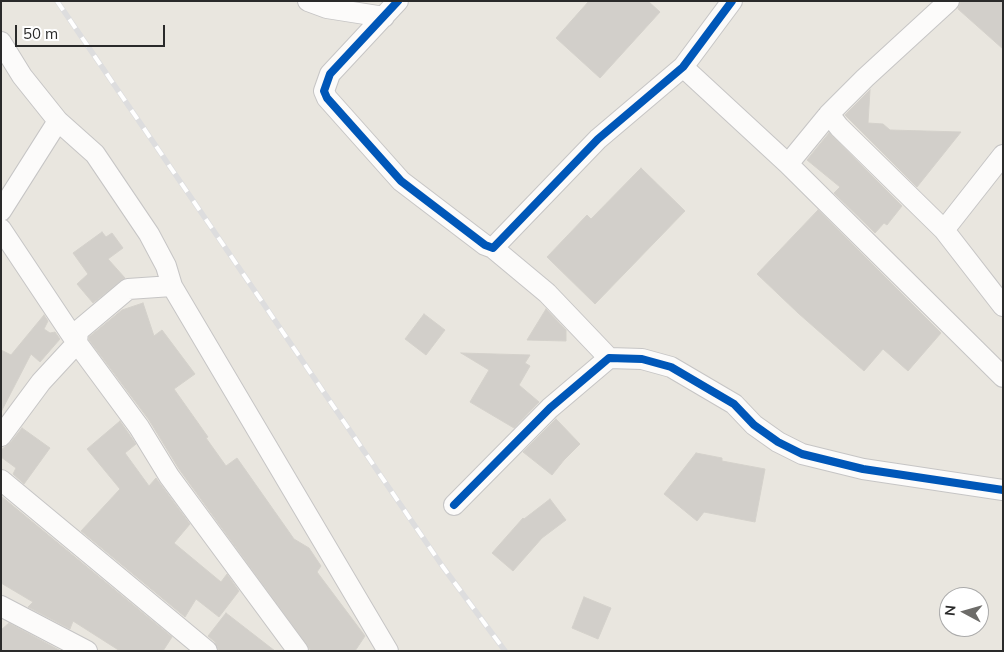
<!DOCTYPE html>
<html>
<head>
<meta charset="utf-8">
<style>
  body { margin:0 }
  #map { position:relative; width:1004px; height:652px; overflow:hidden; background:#e9e6df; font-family:Mulish,sans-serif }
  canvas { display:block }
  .frame { position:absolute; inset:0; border:2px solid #2a2a2a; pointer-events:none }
  .north { position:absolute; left:939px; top:587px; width:50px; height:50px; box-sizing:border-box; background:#fff; border:1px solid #aaa; border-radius:50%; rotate:276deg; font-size:14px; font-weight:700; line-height:20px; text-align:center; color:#2a2a2a }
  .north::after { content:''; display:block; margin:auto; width:18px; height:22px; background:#6d6c69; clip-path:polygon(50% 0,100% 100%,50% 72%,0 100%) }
  .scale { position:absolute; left:15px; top:25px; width:150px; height:22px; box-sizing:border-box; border:2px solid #2a2a2a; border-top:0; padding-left:6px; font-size:15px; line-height:18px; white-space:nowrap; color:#2a2a2a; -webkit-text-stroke:4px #fff; paint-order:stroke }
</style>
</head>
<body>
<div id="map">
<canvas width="1004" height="652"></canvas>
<div class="frame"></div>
<div class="north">N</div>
<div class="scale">50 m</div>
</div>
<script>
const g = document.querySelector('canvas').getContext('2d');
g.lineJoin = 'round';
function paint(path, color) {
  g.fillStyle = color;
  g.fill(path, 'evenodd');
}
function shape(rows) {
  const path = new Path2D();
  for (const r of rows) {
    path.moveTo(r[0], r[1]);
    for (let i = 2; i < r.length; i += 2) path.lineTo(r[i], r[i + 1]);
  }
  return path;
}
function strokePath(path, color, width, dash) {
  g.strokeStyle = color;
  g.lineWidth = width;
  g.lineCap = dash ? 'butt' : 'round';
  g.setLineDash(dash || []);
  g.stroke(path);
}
const building = shape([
  [589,1,648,1,660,12,600,78,556,38,589,1],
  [961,1,1003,1,1003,49,958,9,961,1],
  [870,90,868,123,883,124,890,130,961,132,917,187,845,115,870,90],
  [829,133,902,206,887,225,884,223,875,233,834,193,840,187,807,160,829,133],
  [641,168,685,211,595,304,547,257,587,215,591,219,641,168],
  [818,210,941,333,908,371,883,349,864,371,798,313,757,274,818,210],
  [102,232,106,237,112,233,123,248,108,259,125,278,93,303,77,284,88,274,73,253,102,232],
  [143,303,154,336,162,330,195,374,174,389,208,437,206,438,226,466,237,458,294,539,309,548,321,566,317,572,365,636,355,651,311,651,179,469,149,420,89,340,89,337,122,310,143,303],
  [546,309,566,330,566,341,527,340,546,309],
  [424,314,445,330,426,355,405,339,424,314],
  [44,315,48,321,44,329,50,333,55,332,60,339,40,362,31,354,1,412,1,350,11,355,44,315],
  [461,353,530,355,525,363,530,366,519,385,539,402,514,428,470,402,489,370,461,353],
  [556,419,580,444,564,460,552,475,523,452,556,419],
  [120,421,136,444,125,453,149,486,156,478,190,524,174,543,221,582,227,574,239,591,219,617,196,599,185,617,81,531,120,489,87,449,120,421],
  [22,428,50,448,24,484,13,474,16,468,1,457,1,450,10,443,22,428],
  [696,453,722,458,722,461,765,469,755,522,704,512,697,521,664,494,696,453],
  [1,496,172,637,163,651,120,651,73,621,70,629,28,607,33,602,1,583,1,496],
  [550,499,566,520,542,538,513,571,492,553,523,518,524,519,550,499],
  [584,597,611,608,598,639,572,628,584,597],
  [226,613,275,651,219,651,215,642,208,636,226,613],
  [9,623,61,651,1,651,1,630,9,623]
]);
paint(building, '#d2cfca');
strokePath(building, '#d4d1cb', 1);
const street = shape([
  [308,1,327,8,384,17],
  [398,1,330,74,324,91,327,98,401,181,485,245,493,248,598,139,683,67,732,1],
  [1,42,22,76,58,121,95,154,149,234,166,266,172,286,128,289,78,331,77,343,41,382,1,436],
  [683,67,788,164,1003,377],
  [829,114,839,127,944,230,1003,306],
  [788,164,829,114,865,78,949,1],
  [1,211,58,121],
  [1,229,77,343,139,427,169,476,298,651],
  [944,230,1003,155],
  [493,248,547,293,609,358],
  [172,286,388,651],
  [1,480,207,651],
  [454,505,550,408,609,358,642,359,671,367,734,404,754,425,778,442,802,454,863,469,1003,490],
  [1,606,87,651]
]);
strokePath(street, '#c6c5c5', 22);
strokePath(street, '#fcfbfa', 20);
const rail = shape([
  [57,1,443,567,505,651]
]);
strokePath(rail, '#ddddde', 5.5);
strokePath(rail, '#fff', 4, [11]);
strokePath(shape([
  [398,1,330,74,324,91,327,98,401,181,485,245,493,248,598,139,683,67,732,1],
  [454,505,550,408,609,358,642,359,671,367,734,404,754,425,778,442,802,454,863,469,1003,490]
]), '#0057b8', 8);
</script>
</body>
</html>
